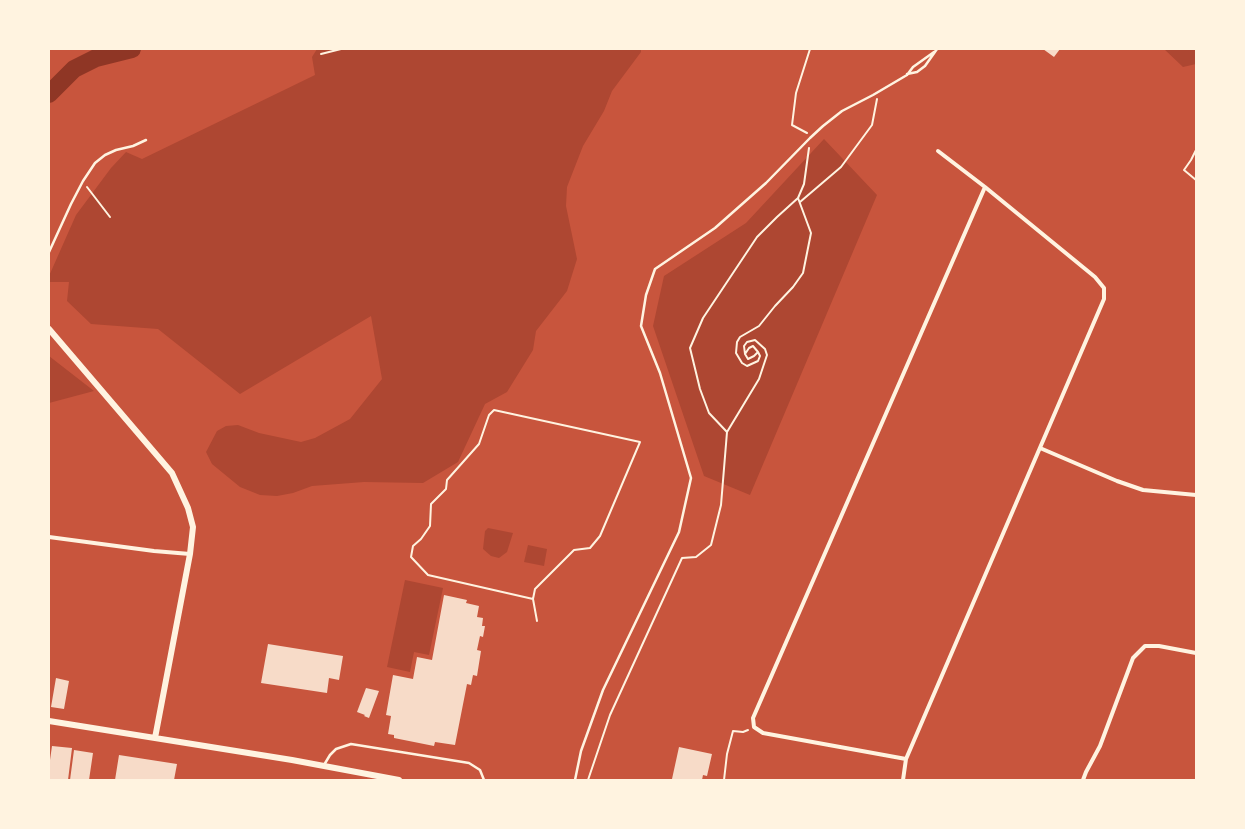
<!DOCTYPE html>
<html>
<head>
<meta charset="utf-8">
<style>
  body { margin:0 }
  #map { position:relative; width:1245px; height:829px; overflow:hidden; background:#c8553d; font-family:"Playfair Display",serif }
  canvas { display:block }
  .frame { position:absolute; inset:0; border:50px solid #fff3e0; pointer-events:none }
</style>
</head>
<body>
<div id="map">
<canvas width="1245" height="829"></canvas>
<div class="frame"></div>
</div>
<script>
const g = document.querySelector('canvas').getContext('2d');
g.lineJoin = 'round';
function paint(path, color) {
  g.fillStyle = color;
  g.fill(path, 'evenodd');
}
function shape(rows) {
  const path = new Path2D();
  for (const r of rows) {
    path.moveTo(r[0], r[1]);
    for (let i = 2; i < r.length; i += 2) path.lineTo(r[i], r[i + 1]);
  }
  return path;
}
function strokePath(path, color, width, dash) {
  g.strokeStyle = color;
  g.lineWidth = width;
  g.lineCap = dash ? 'butt' : 'round';
  g.setLineDash(dash || []);
  g.stroke(path);
}
paint(shape([
  [317,49,641,49,641,52,612,91,604,111,583,146,567,187,566,206,577,259,567,291,536,331,533,350,507,392,485,404,458,462,423,483,364,482,312,486,293,493,277,496,260,495,240,487,212,464,206,452,217,431,226,426,238,425,259,433,301,442,315,438,350,419,382,379,371,316,240,394,158,329,91,324,67,301,69,282,49,282,49,276,76,215,111,168,126,152,142,159,315,75,312,57],
  [1164,49,1196,49,1196,64,1183,67],
  [824,139,877,195,750,495,704,476,653,326,664,276,746,223],
  [49,356,94,391,49,403],
  [488,528,513,533,507,552,499,558,491,556,483,549,485,531],
  [528,545,547,549,544,566,524,562],
  [405,580,443,588,429,655,414,652,410,672,387,667]
]), '#ae4732');
strokePath(shape([
  [49,94,74,69,96,58,132,49]
]), '#8f3625', 18);
paint(shape([
  [1043,49,1060,49,1054,57],
  [444,595,467,600,466,603,479,606,477,617,483,618,482,626,485,626,483,637,480,636,477,650,481,651,477,676,473,675,471,685,467,684,455,745,435,742,434,746,394,738,394,735,388,734,391,716,386,715,393,675,413,679,417,657,432,660],
  [268,644,343,656,339,680,329,678,327,693,261,683],
  [56,678,69,681,64,709,51,707],
  [366,688,379,691,369,718,364,716,365,715,357,712],
  [52,746,72,748,68,780,49,780,49,767],
  [679,747,712,754,707,776,703,775,702,780,672,779],
  [74,750,93,753,89,780,70,780],
  [119,755,177,764,174,780,115,780]
]), '#f7dbc8');
strokePath(shape([
  [321,54,341,49],
  [807,133,792,125,796,93,810,49],
  [1196,150,1191,160,1184,170,1196,180],
  [87,187,110,217],
  [800,202,841,167,872,125,877,99],
  [758,352,760,356,758,361,747,366,742,363,736,353,737,342,740,337,759,326,775,306,793,287,803,273,811,233,798,198],
  [727,432,759,379,767,355,765,349,755,340,747,342,744,346,745,354,748,359,754,356,758,352,753,346,749,348,745,354],
  [533,599,428,575,411,557,413,546,421,539,430,526,431,504,446,489,447,480,479,444,489,415,494,410,640,442,600,536,590,548,574,550,535,589,533,599,537,621],
  [588,780,610,715,682,558,696,557,711,545,721,505,727,432,709,413,700,389,690,348,703,318,757,237,777,217,798,198,804,184,809,148],
  [724,780,727,754,733,731,743,732,748,730]
]), '#fff3e0', 2);
strokePath(shape([
  [907,74,917,72,925,66,937,49],
  [49,252,71,204,83,181,95,163,105,155,116,150,133,146,146,140],
  [324,765,330,755,336,749,351,744,469,763,480,770,484,780],
  [575,780,581,751,603,690,679,532,691,478,660,373,641,326,646,295,655,269,715,228,766,183,810,138,823,126,842,111,873,95,907,75,913,67,934,52]
]), '#fff3e0', 2.5);
strokePath(shape([
  [1040,448,1117,481,1143,490,1196,495],
  [49,537,154,551,190,554],
  [906,759,763,733,754,727,753,718,985,187],
  [903,780,906,759,1104,299,1104,288,1095,277,985,187,938,151],
  [1083,780,1086,772,1100,746,1133,658,1145,646,1159,646,1196,653]
]), '#fff3e0', 4);
strokePath(shape([
  [49,329,172,473,188,508,193,527,190,554,155,738],
  [49,721,292,760,399,780]
]), '#fff3e0', 6);
</script>
</body>
</html>
